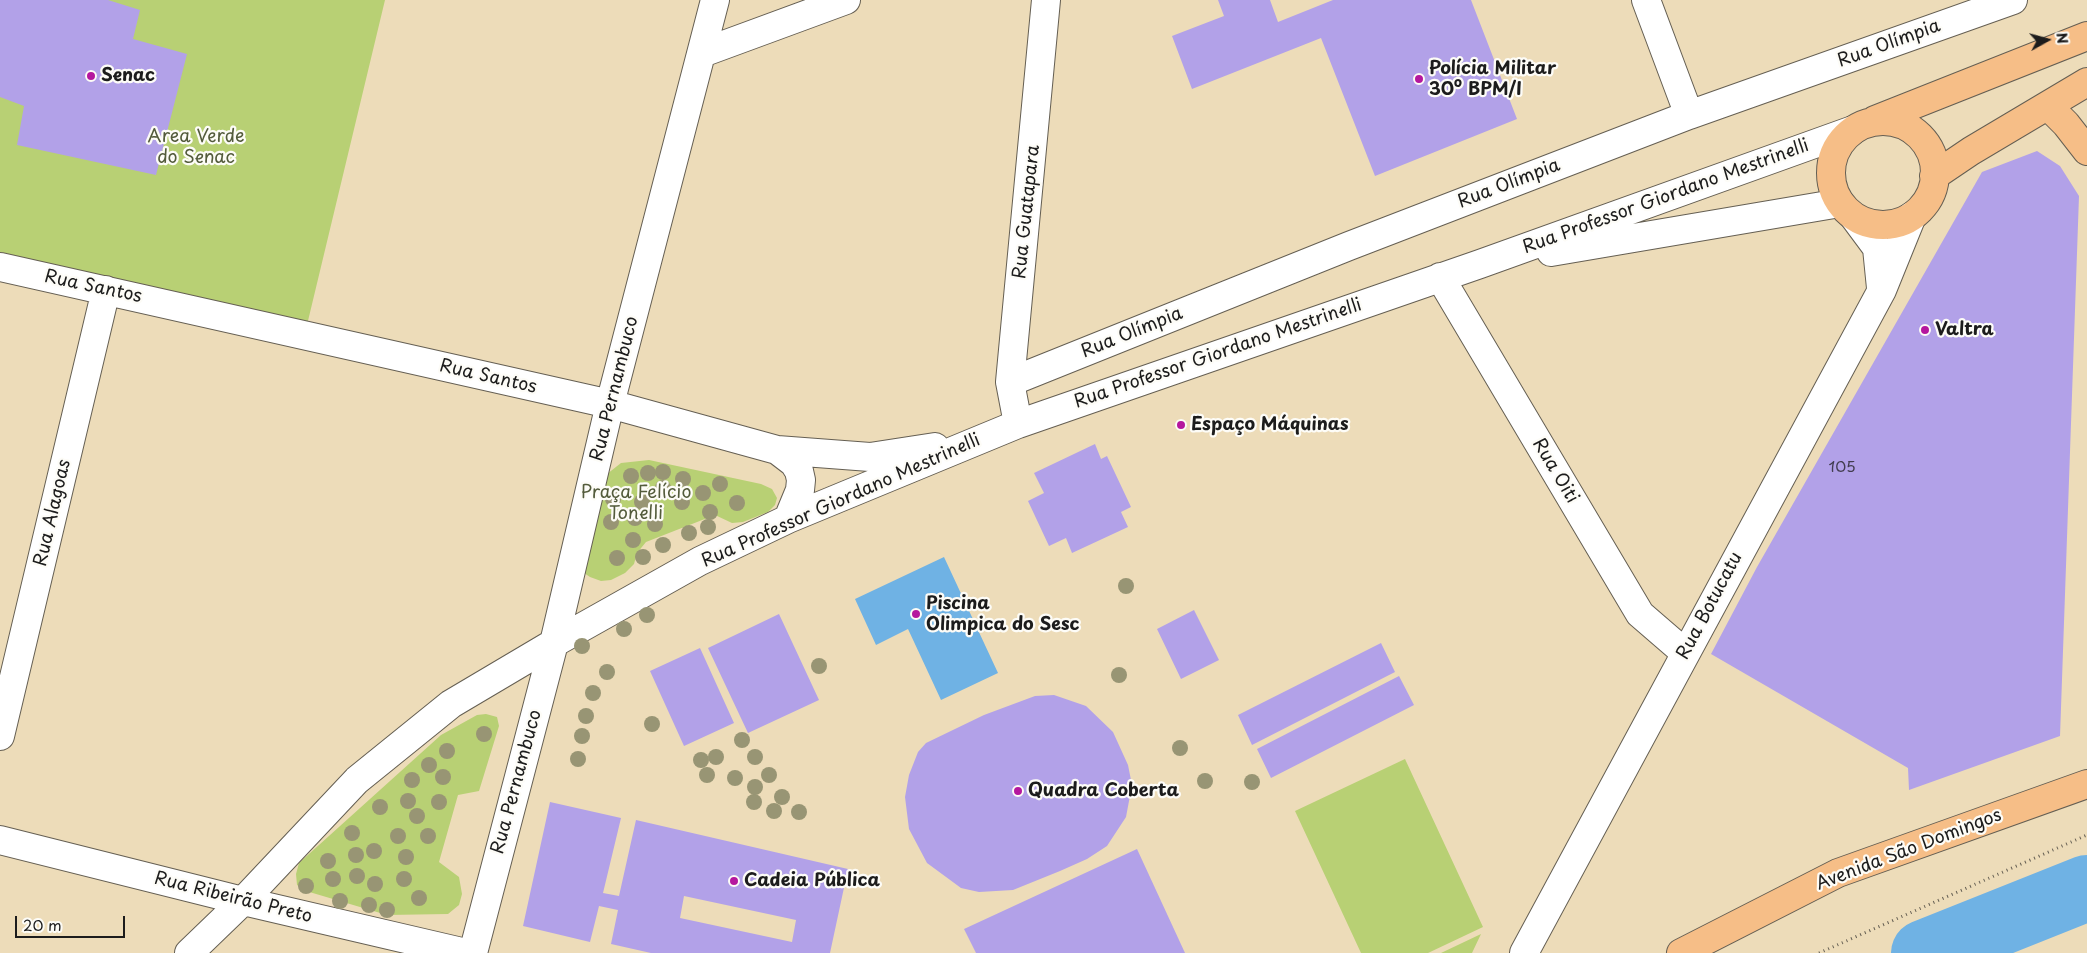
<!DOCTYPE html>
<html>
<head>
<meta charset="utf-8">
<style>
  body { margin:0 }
  #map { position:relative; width:2087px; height:953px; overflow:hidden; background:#eddcb9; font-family:"Playpen Sans",sans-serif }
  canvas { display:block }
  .north { position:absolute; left:2022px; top:15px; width:50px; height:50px; -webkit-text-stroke:4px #fdfcf7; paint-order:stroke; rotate:83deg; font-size:14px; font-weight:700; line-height:20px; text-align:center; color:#1c1c1c }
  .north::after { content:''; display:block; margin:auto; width:18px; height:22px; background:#1c1c1c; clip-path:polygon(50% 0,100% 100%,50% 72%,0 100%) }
  .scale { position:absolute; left:15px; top:916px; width:110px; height:22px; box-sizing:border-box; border:2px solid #1c1c1c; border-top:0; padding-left:6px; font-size:15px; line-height:18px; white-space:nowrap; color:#1c1c1c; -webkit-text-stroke:4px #fdfcf7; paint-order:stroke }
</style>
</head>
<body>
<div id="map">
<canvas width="2087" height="953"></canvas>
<div class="north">N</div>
<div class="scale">20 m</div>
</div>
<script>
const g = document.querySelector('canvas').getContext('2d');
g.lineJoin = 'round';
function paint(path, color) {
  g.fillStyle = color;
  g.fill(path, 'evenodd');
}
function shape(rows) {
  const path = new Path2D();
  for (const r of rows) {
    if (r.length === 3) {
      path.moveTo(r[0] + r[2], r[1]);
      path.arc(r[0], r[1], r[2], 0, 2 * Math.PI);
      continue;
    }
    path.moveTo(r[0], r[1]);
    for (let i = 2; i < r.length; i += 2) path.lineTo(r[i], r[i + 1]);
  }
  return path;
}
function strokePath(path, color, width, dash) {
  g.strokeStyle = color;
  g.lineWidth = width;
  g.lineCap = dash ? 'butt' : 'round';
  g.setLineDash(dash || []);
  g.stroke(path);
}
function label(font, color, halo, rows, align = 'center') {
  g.font = font + ' "Playpen Sans",sans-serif';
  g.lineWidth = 4.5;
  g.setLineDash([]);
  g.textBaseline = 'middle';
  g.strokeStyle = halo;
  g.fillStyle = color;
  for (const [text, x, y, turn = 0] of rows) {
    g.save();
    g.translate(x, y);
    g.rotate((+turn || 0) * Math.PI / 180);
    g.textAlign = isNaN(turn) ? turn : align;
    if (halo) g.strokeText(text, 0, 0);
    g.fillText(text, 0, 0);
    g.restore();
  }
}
paint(shape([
  [0,0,385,0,307,325,0,252],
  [649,460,761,484,772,489,777,498,775,505,768,512,743,522,732,523,715,515,646,542,637,553,634,564,625,573,611,580,601,581,590,577,584,573,607,474,621,463],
  [486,714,497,717,499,726,479,791,458,795,439,862,459,877,462,894,459,905,448,914,387,915,306,891,297,885,296,874,299,863,441,735,477,715],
  [1405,759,1483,927,1428,953,1361,953,1295,811],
  [1481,934,1472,953,1441,953]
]), '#b8d074');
paint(shape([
  [944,557,998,673,941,700,908,629,876,645,855,599]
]), '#6fb2e4');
strokePath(shape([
  [1924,953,2087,888]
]), '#6fb2e4', 66);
paint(shape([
  [0,0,108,0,140,10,133,39,187,54,156,175,17,145,24,106,0,97],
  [1218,0,1270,0,1278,22,1333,0,1471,0,1517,119,1375,176,1321,38,1192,89,1172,36,1224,16],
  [2037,151,2060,166,2079,196,2060,736,1909,790,1908,768,1711,654,1757,567,1982,172],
  [1095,444,1101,459,1107,456,1131,507,1121,512,1128,527,1072,553,1066,538,1049,546,1028,501,1044,493,1034,473],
  [1194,610,1219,660,1181,679,1157,629],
  [779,614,819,700,748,733,708,648],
  [1381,643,1395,672,1252,745,1238,715],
  [700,648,734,723,684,746,650,671],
  [1399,676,1414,705,1271,778,1257,749],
  [1054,695,1086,706,1113,732,1128,765,1132,785,1126,817,1107,846,1087,859,1060,871,1013,890,979,892,961,888,927,863,909,829,905,797,909,775,918,752,926,743,984,715,1035,696],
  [550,802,621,818,603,893,619,896,636,820,848,869,830,953,651,953,611,944,618,910,599,906,590,942,523,926],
  [684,896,796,920,792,942,680,918],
  [1137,849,1185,953,976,953,964,929]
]), '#b2a1e8');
const minor = shape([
  [1646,0,1689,115],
  [702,53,846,0],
  [1854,217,1877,248,1881,288],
  [1551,252,1840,203],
  [0,267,610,404,777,450,870,457,935,447],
  [1440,277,1640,614,1684,652],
  [1010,382,1349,246,1689,115,2013,0],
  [1018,424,1010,382,1046,0],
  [777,450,794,463,799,471,801,480,800,490,788,519],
  [0,736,106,290],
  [0,840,243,901,466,953],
  [189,953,243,901,357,780,451,704,554,643,700,561,788,519,1018,424,1480,264,1853,130],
  [473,953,554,643,610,404,715,0],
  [1524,953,1882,290,1912,216]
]);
const major = shape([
  [2049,107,2066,124,2087,151],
  [1875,120,2087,36],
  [1883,173,52],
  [1934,176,1971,151,2087,82],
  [1681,953,1838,873,2087,784]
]);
strokePath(minor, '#655f53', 30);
strokePath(major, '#655f53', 30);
strokePath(shape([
  [1819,953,2087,835]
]), '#655f53', 3, [1, 4]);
strokePath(minor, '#fff', 28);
strokePath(major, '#f6be87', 28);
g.fillStyle = '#989574';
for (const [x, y] of [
  [663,472],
  [648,473],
  [631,476],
  [683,479],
  [720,484],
  [663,488],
  [703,493],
  [613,499],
  [642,502],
  [682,502],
  [737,503],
  [710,512],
  [635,518],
  [611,522],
  [655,524],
  [708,527],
  [689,533],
  [633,540],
  [663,545],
  [643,557],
  [617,558],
  [1126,586],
  [647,615],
  [624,629],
  [582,646],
  [819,666],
  [607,672],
  [1119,675],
  [593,693],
  [586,716],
  [652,724],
  [484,734],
  [582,736],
  [742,740],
  [1180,748],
  [447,751],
  [716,757],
  [755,757],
  [578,759],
  [701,760],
  [429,765],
  [707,775],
  [769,775],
  [443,777],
  [735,778],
  [412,780],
  [1205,781],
  [1252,782],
  [755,787],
  [782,797],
  [408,801],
  [439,802],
  [754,802],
  [380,807],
  [774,811],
  [799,812],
  [417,816],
  [352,833],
  [398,836],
  [428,836],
  [374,851],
  [356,855],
  [406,857],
  [328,861],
  [357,876],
  [333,879],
  [404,879],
  [375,884],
  [306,886],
  [419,898],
  [340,901],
  [369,905],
  [387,910]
]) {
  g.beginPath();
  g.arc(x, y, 8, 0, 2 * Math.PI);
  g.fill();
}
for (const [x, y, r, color] of [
  [91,76,5,"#b5179e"],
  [1419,79,5,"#b5179e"],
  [1925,330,5,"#b5179e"],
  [1181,425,5,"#b5179e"],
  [916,614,5,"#b5179e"],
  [1018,791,5,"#b5179e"],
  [734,881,5,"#b5179e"]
]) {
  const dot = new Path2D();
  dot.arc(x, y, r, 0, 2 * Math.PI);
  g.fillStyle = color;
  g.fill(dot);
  strokePath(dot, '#fdfcf7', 2);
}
label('15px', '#423d4f', null, [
  ["105",1842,468]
]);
label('18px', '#1c1c1c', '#fdfcf7', [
  ["Rua Olímpia",1889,44,-20],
  ["Rua Olímpia",1509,184,-21],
  ["Rua Professor Giordano Mestrinelli",1666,197,-20],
  ["Rua Guatapara",1027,212,-84],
  ["Rua Santos",93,287,12],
  ["Rua Olímpia",1132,333,-22],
  ["Rua Professor Giordano Mestrinelli",1218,354,-19],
  ["Rua Santos",488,377,13],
  ["Rua Pernambuco",615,389,-76],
  ["Rua Oiti",1555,471,59],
  ["Rua Professor Giordano Mestrinelli",841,501,-24],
  ["Rua Alagoas",53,513,-77],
  ["Rua Botucatu",1710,606,-62],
  ["Rua Pernambuco",517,782,-75],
  ["Avenida São Domingos",1909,850,-21],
  ["Rua Ribeirão Preto",233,898,14]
]);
label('bold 18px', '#1c1c1c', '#fdfcf7', [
  ["Polícia Militar",1429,69],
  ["30º BPM/I",1429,90],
  ["Senac",101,76],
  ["Valtra",1935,330],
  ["Espaço Máquinas",1191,425],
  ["Piscina",926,604],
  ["Olimpica do Sesc",926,625],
  ["Quadra Coberta",1028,791],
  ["Cadeia Pública",744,881]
], 'left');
label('18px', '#535b3b', '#fdfcf7', [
  ["Area Verde",196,137],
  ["do Senac",196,158],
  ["Praça Felício",636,493],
  ["Tonelli",636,514]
]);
</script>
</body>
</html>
